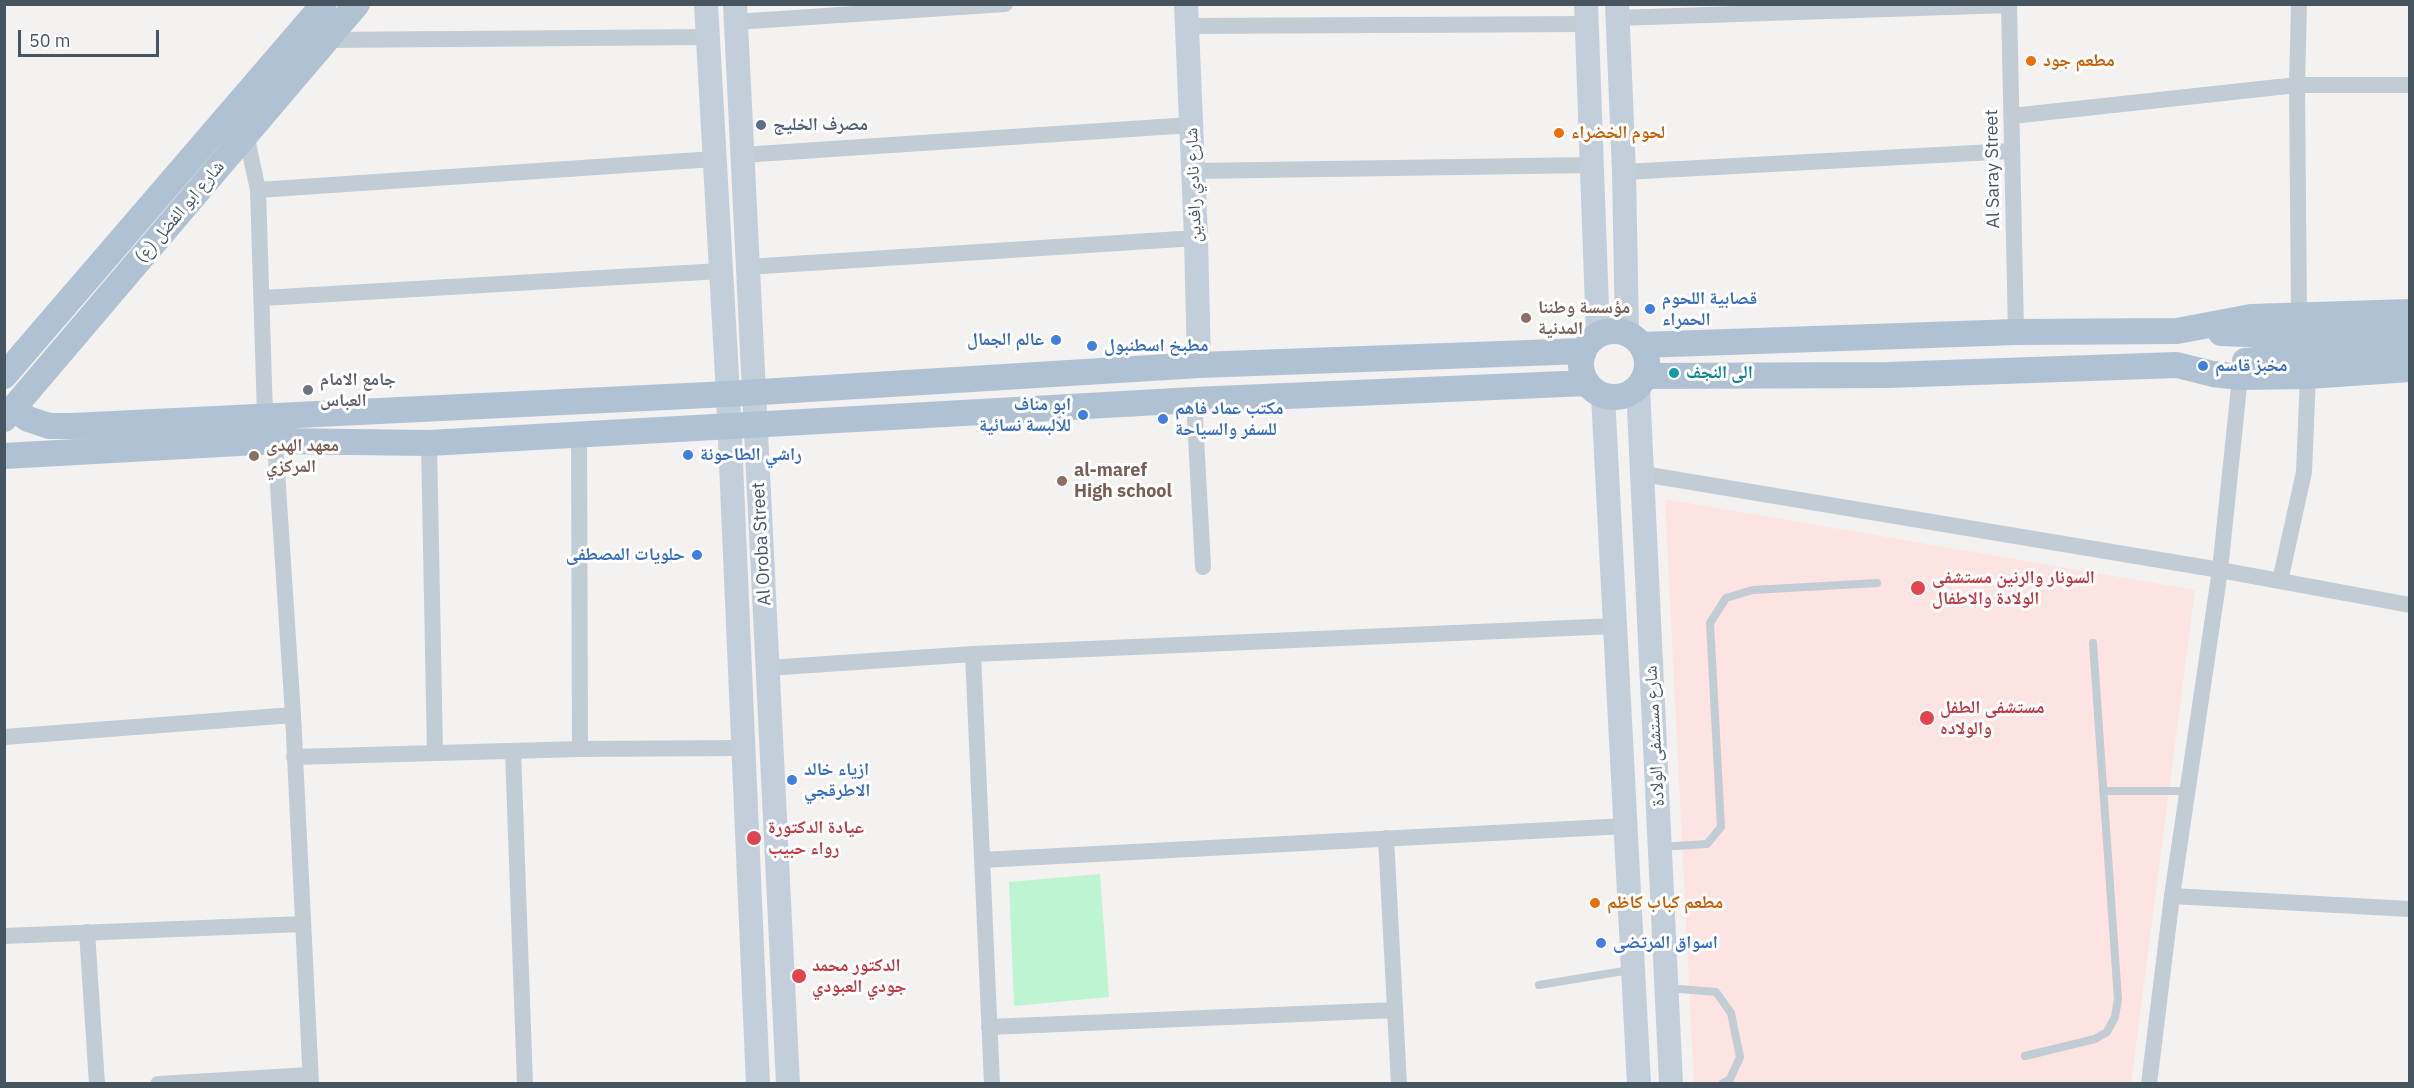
<!DOCTYPE html>
<html>
<head>
<meta charset="utf-8">
<style>
  body { margin:0 }
  #map { position:relative; width:2414px; height:1088px; overflow:hidden; background:#f4f1f1; font-family:"IBM Plex Sans",sans-serif }
  canvas { display:block }
  .frame { position:absolute; inset:0; border:6px solid #475561; pointer-events:none }
  .scale { position:absolute; left:18px; top:30px; width:141px; height:27px; box-sizing:border-box; border:3px solid #475561; border-top:0; padding-left:8px; font-size:18px; line-height:21px; white-space:nowrap; color:#475561; -webkit-text-stroke:4px #fff; paint-order:stroke }
</style>
</head>
<body>
<div id="map">
<canvas width="2414" height="1088"></canvas>
<div class="frame"></div>
<div class="scale">50 m</div>
</div>
<script>
const g = document.querySelector('canvas').getContext('2d');
g.lineJoin = 'round';
function paint(path, color) {
  g.fillStyle = color;
  g.fill(path, 'evenodd');
}
function shape(rows) {
  const path = new Path2D();
  for (const r of rows) {
    if (r.length === 3) {
      path.moveTo(r[0] + r[2], r[1]);
      path.arc(r[0], r[1], r[2], 0, 2 * Math.PI);
      continue;
    }
    path.moveTo(r[0], r[1]);
    for (let i = 2; i < r.length; i += 2) path.lineTo(r[i], r[i + 1]);
  }
  return path;
}
function strokePath(path, color, width, dash) {
  g.strokeStyle = color;
  g.lineWidth = width;
  g.lineCap = dash ? 'butt' : 'round';
  g.setLineDash(dash || []);
  g.stroke(path);
}
function label(font, color, halo, rows, align = 'center') {
  g.font = font + ' "IBM Plex Sans","Noto Naskh Arabic",sans-serif';
  g.lineWidth = 6;
  g.setLineDash([]);
  g.textBaseline = 'middle';
  g.strokeStyle = halo;
  g.fillStyle = color;
  for (const [text, x, y, turn = 0] of rows) {
    g.save();
    g.translate(x, y);
    g.rotate((+turn || 0) * Math.PI / 180);
    g.textAlign = isNaN(turn) ? turn : align;
    if (halo) g.strokeText(text, 0, 0);
    g.fillText(text, 0, 0);
    g.restore();
  }
}
paint(shape([
  [1665,499,2195,590,2131,1083,1694,1083]
]), '#fde3e1');
paint(shape([
  [1100,874,1109,997,1014,1006,1009,882]
]), '#bdf4d1');
strokePath(shape([
  [2103,791,2187,791],
  [1660,847,1707,844,1721,827,1710,623,1726,598,1753,590,1877,583],
  [1539,985,1630,970],
  [1667,988,1716,992,1731,1013,1740,1057,1730,1079,1722,1084],
  [2025,1056,2095,1039,2107,1032,2115,1017,2118,999,2093,643]
]), '#c1ccd4', 8);
strokePath(shape([
  [2009,4,2016,332],
  [1617,18,2009,5],
  [735,22,1005,4],
  [1187,26,1587,24],
  [326,40,709,37],
  [2012,116,2297,85,2410,85],
  [246,134,258,190,265,415],
  [742,155,1191,125],
  [1193,171,1593,165],
  [1624,172,2012,151],
  [258,190,714,159],
  [747,267,1196,238],
  [263,298,720,271],
  [2299,314,2297,85,2299,4],
  [1194,400,1203,567],
  [579,433,580,749],
  [275,441,293,715,311,1084],
  [429,443,435,753],
  [1643,474,2220,570,2410,605],
  [2280,581,2304,472,2308,376],
  [973,654,992,1084],
  [768,668,973,654,1615,626],
  [4,737,293,715],
  [513,751,525,1084],
  [294,757,580,749,743,748],
  [1386,838,1399,1084],
  [982,860,1626,826],
  [2172,896,2410,909],
  [87,932,97,1084],
  [4,936,302,924],
  [989,1027,1395,1010],
  [158,1084,310,1075],
  [2149,1084,2172,896,2220,570,2240,377]
]), '#c1ccd4', 16);
strokePath(shape([
  [706,4,728,394,758,1084],
  [735,4,788,1084],
  [1186,4,1196,238,1199,365],
  [1586,4,1598,335],
  [1617,4,1624,172,1627,332],
  [1638,388,1671,1084],
  [1603,396,1639,1084]
]), '#c2cfdb', 24);
strokePath(shape([
  [1614,364,33],
  [2221,333,2294,336,2410,331],
  [1641,345,2016,332,2177,331,2251,317,2410,312],
  [2245,361,2400,353],
  [4,376,324,4],
  [1645,376,1888,375,2177,365,2213,374,2240,377,2308,376,2410,369],
  [14,409,28,419,49,426,72,426,728,394,1199,365,1584,351],
  [4,419,357,4],
  [4,456,275,441,429,443,1194,400,1587,383]
]), '#afc1d2', 26);
for (const [x, y, r, color] of [
  [2031,61,6,"#e8710a"],
  [761,125,6,"#5c6f8a"],
  [1559,133,6,"#e8710a"],
  [1650,309,6,"#3f7fe0"],
  [1526,318,6,"#8d6e63"],
  [1056,340,6,"#3f7fe0"],
  [1092,346,6,"#3f7fe0"],
  [2203,366,6,"#3f7fe0"],
  [1674,373,6,"#0f9aa8"],
  [308,390,6,"#6b7280"],
  [1083,415,6,"#3f7fe0"],
  [1163,419,6,"#3f7fe0"],
  [688,455,6,"#3f7fe0"],
  [254,456,6,"#8d6e63"],
  [1062,481,6,"#8d6e63"],
  [697,555,6,"#3f7fe0"],
  [1918,588,8,"#e0444e"],
  [1927,718,8,"#e0444e"],
  [792,780,6,"#3f7fe0"],
  [754,838,8,"#e0444e"],
  [1595,903,6,"#e8710a"],
  [1601,943,6,"#3f7fe0"],
  [799,976,8,"#e0444e"]
]) {
  const dot = new Path2D();
  dot.arc(x, y, r, 0, 2 * Math.PI);
  g.fillStyle = color;
  g.fill(dot);
  strokePath(dot, '#fff', 2);
}
label('bold 18px', '#c56008', '#fff', [
  ["مطعم جود",2043,61],
  ["لحوم الخضراء",1571,133],
  ["مطعم كباب كاظم",1607,903]
], 'left');
label('bold 18px', '#4e5e75', '#fff', [
  ["مصرف الخليج",773,125]
], 'left');
label('18px', '#475561', '#fff', [
  ["Al Saray Street",1993,169,-91],
  ["شارع نادي رافدين",1194,185,-92],
  ["شارع ابو الفضل (ع)",180,212,-50],
  ["Al Oroba Street",762,544,-93],
  ["شارع مستشفى الولادة",1655,736,-93]
]);
label('bold 18px', '#366cbe', '#fff', [
  ["قصابية اللحوم",1662,299],
  ["الحمراء",1662,320],
  ["عالم الجمال",1044,340,"right"],
  ["مطبخ اسطنبول",1104,346],
  ["مخبز قاسم",2215,366],
  ["ابو مناف",1071,405,"right"],
  ["للالبسة نسائية",1071,426,"right"],
  ["مكتب عماد فاهم",1175,409],
  ["للسفر والسياحة",1175,430],
  ["راشي الطاحونة",700,455],
  ["حلويات المصطفى",685,555,"right"],
  ["ازياء خالد",804,770],
  ["الاطرقجي",804,791],
  ["اسواق المرتضى",1613,943]
], 'left');
label('bold 18px', '#785e54', '#fff', [
  ["مؤسسة وطننا",1538,308],
  ["المدنية",1538,329],
  ["معهد الهدى",266,446],
  ["المركزي",266,467],
  ["al-maref",1074,471],
  ["High school",1074,492]
], 'left');
label('bold 18px', '#0d838f', '#fff', [
  ["الى النجف",1686,373]
], 'left');
label('bold 18px', '#5b616d', '#fff', [
  ["جامع الامام",320,380],
  ["العباس",320,401]
], 'left');
label('bold 18px', '#be3a42', '#fff', [
  ["السونار والرنين مستشفى",1932,578],
  ["الولادة والاطفال",1932,599],
  ["مستشفى الطفل",1940,708],
  ["والولاده",1940,729],
  ["عيادة الدكتورة",768,828],
  ["رواء حبيب",768,849],
  ["الدكتور محمد",812,966],
  ["جودي العبودي",812,987]
], 'left');
</script>
</body>
</html>
